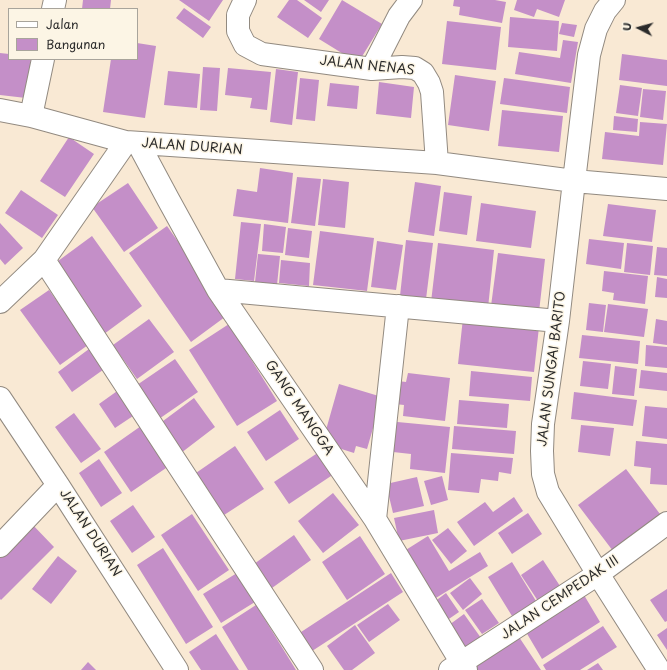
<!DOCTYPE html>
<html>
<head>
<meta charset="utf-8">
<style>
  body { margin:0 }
  #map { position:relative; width:667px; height:670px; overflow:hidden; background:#f9e9d4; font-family:"Playpen Sans",sans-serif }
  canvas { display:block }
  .legend { position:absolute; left:8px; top:8px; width:130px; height:52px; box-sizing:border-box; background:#fcf5e5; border:1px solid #a8a49b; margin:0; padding:5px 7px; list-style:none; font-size:12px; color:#2b2b2b }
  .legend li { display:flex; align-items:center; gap:8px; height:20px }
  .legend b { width:20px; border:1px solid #a8a49b }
  .north { position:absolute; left:619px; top:8px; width:40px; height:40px; -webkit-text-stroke:3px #fcf5e5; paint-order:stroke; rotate:276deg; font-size:11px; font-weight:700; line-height:16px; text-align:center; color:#2b2b2b }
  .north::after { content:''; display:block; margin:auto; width:14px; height:18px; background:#2b2b2b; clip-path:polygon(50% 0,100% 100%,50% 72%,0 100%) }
</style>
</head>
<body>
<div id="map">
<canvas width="667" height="670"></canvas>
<ul class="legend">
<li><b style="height:5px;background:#fff"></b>Jalan</li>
<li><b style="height:11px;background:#c48fc8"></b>Bangunan</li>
</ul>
<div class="north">U</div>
</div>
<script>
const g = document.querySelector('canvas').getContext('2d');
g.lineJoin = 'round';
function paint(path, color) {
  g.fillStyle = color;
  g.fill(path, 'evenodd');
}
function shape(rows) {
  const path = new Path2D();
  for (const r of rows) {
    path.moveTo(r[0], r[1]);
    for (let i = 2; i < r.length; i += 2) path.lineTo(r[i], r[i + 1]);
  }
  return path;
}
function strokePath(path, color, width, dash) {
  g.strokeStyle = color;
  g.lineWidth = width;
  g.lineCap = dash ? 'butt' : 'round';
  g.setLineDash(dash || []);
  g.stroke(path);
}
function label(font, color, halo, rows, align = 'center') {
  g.font = font + ' "Playpen Sans",sans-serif';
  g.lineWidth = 3;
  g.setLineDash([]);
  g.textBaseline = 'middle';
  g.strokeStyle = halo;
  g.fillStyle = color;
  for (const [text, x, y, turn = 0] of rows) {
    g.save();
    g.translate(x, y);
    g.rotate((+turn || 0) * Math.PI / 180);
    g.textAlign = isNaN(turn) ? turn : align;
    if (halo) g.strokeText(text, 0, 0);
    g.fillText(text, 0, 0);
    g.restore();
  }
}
paint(shape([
  [83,0,111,0,110,9,82,9],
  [179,0,223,0,209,21],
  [289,0,297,0,322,18,308,38,277,17],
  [304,0,329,0,321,12],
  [342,0,382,24,358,63,319,39],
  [454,0,495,0,506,2,502,23,459,15,460,7,453,6],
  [517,0,565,0,559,17,537,9,534,17,514,10],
  [184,8,211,27,203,38,176,18],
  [510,17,559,21,557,51,508,47],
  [447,21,501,27,496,70,442,64],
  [562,23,577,25,574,37,559,34],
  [563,40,578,42,571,83,515,74,519,52,560,58],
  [137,43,156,46,145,118,103,112,111,59,137,59],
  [0,53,9,54,9,59,31,59,26,98,0,95],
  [622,54,667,60,667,86,619,80],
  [203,67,220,68,217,111,200,110],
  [228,68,271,72,267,110,250,108,252,98,225,95],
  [276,69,298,72,292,125,270,122],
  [168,71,200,74,197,108,164,105],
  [455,75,496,81,489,131,448,125],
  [300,78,319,80,315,121,296,119],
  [504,78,570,87,567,113,500,104],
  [379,82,414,87,411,118,376,114],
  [330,83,359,86,357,109,327,106],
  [620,85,642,88,638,116,616,113],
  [643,89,666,91,663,120,640,117],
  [502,110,563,116,559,152,498,146],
  [614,116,638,119,637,132,613,130],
  [640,122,667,124,663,165,602,159,605,132,639,136],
  [69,137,94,154,65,197,40,181],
  [260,168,293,173,288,223,233,216,237,189,257,192],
  [297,177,321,179,315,226,291,223],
  [323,179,349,182,345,228,318,225],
  [415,182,441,186,434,236,408,232],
  [128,183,158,228,124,252,92,207],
  [21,190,58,215,42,238,5,213],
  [444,192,472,196,467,235,439,231],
  [481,203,536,211,531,248,476,241],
  [608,204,656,210,652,242,603,236],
  [241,222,261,224,254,281,235,279],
  [0,223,23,248,5,265,0,259],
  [264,224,286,227,283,253,262,251],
  [167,226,229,314,191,342,129,253],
  [288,228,312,231,309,258,285,255],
  [320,231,374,238,367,291,313,285],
  [92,236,142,306,104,334,54,264],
  [589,239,624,243,621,269,586,264],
  [406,240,433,243,426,299,400,296],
  [377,241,403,245,396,290,371,287],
  [438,243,494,250,488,308,431,302],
  [627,243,653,246,650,275,624,272],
  [657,247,667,248,667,276,654,275],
  [498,253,545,259,539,312,491,306],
  [258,254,280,256,277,285,255,282],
  [281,260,310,263,309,286,279,283],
  [604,271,648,276,645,304,613,300,614,293,602,291],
  [657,277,667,279,667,298,655,297],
  [49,290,88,345,60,365,20,310],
  [589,303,606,305,603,332,586,330],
  [608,304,648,309,644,337,604,332],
  [463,318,539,327,534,372,458,364],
  [149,319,174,352,137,379,113,345],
  [656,319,667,321,667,345,653,343],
  [229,324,277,401,237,426,189,350],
  [582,335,640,341,638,364,579,358],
  [646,345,667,347,667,368,645,366],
  [93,346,107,367,72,392,58,372],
  [175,359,198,392,156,421,134,387],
  [583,361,611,364,608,389,580,386],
  [615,366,637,369,634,396,612,394],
  [641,370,667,373,667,391,639,388],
  [471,371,532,377,530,401,469,396],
  [408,373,450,378,445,421,403,416,404,405,395,404,398,381,406,382],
  [339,384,382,397,367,449,356,446,354,453,332,446,324,437],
  [120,389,136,414,115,428,99,404],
  [574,392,637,400,633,426,571,419],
  [194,398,215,427,181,453,159,424],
  [459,400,509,404,507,428,457,424],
  [645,406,667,408,667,439,642,436],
  [280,410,299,439,266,461,247,432],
  [74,413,101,449,81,463,55,427],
  [387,421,450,427,445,473,410,469,411,454,384,451],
  [581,425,614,428,610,456,578,452],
  [141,426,169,466,131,492,104,452],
  [454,426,516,431,514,454,452,449],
  [636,441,667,444,667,485,650,484,651,468,634,466],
  [235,446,264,489,221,517,193,475],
  [319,452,334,474,289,504,274,482],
  [451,453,513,458,511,474,499,472,498,481,481,479,479,493,448,490],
  [99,459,122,493,101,507,79,473],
  [626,469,660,514,613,551,578,505],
  [442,476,448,500,431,505,424,481],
  [417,477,424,506,393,513,386,484],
  [333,493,359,525,323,553,298,521],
  [514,497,523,511,474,546,457,522,485,502,493,512],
  [133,505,155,537,132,553,110,521],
  [434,510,438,533,399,541,394,518],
  [528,513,542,534,512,554,498,533],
  [192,514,229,570,198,591,161,535],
  [30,522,54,547,1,600,0,599,0,552],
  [448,528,467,551,451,564,432,540],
  [294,535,311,560,272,588,254,564],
  [360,536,385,574,347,600,322,562],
  [428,536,449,571,480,552,488,566,431,601,401,553],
  [163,548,213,627,186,644,137,565],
  [58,556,77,571,51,604,32,589],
  [543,560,560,586,538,601,521,575],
  [512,562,536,601,512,616,488,577],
  [237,573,255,602,221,623,203,594],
  [391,573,403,592,309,653,298,634],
  [470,578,482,594,463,610,450,593],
  [667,589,667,621,665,622,650,600],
  [446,593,459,612,443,623,430,605],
  [584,595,600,622,542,659,526,632],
  [482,599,499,623,482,634,465,610],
  [388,604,400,620,369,642,357,625],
  [256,605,296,670,248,670,222,627],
  [464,614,481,638,465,649,449,625],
  [355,625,375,653,352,670,344,670,327,646],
  [603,626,617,647,580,670,546,670,543,665],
  [667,628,667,650,657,635],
  [216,634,239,670,201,670,189,652],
  [517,634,541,670,476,670,472,665],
  [88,662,96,670,81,670],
  [598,663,603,670,587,670]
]), '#c48fc8');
const street = shape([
  [245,0,238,15,238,31,245,45,262,54,372,69,402,67,415,68,423,73,429,83,432,92,437,163],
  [614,0,605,11,596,29,589,55,574,181,558,321,543,424,542,451,543,474,548,492,598,574,659,670],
  [53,9,55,0],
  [372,69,399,16,411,0],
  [0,110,31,116,126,142,437,163,574,181,667,189],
  [31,116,43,59],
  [138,143,168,199,218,290,375,519,466,670],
  [44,260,312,670],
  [218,290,558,321],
  [0,302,44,260,126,142],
  [0,398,58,485,177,670],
  [375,519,398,306],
  [0,546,58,485],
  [450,670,598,574,667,523]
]);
strokePath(street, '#928a80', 24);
strokePath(street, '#fff', 22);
label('13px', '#2b2b2b', '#fcf5e5', [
  ["JALAN NENAS",367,66,6],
  ["JALAN DURIAN",192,147,4],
  ["JALAN SUNGAI BARITO",552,369,-83],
  ["GANG MANGGA",299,408,56],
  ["JALAN DURIAN",90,533,57],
  ["JALAN CEMPEDAK III",560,598,-34]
]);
</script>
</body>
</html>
